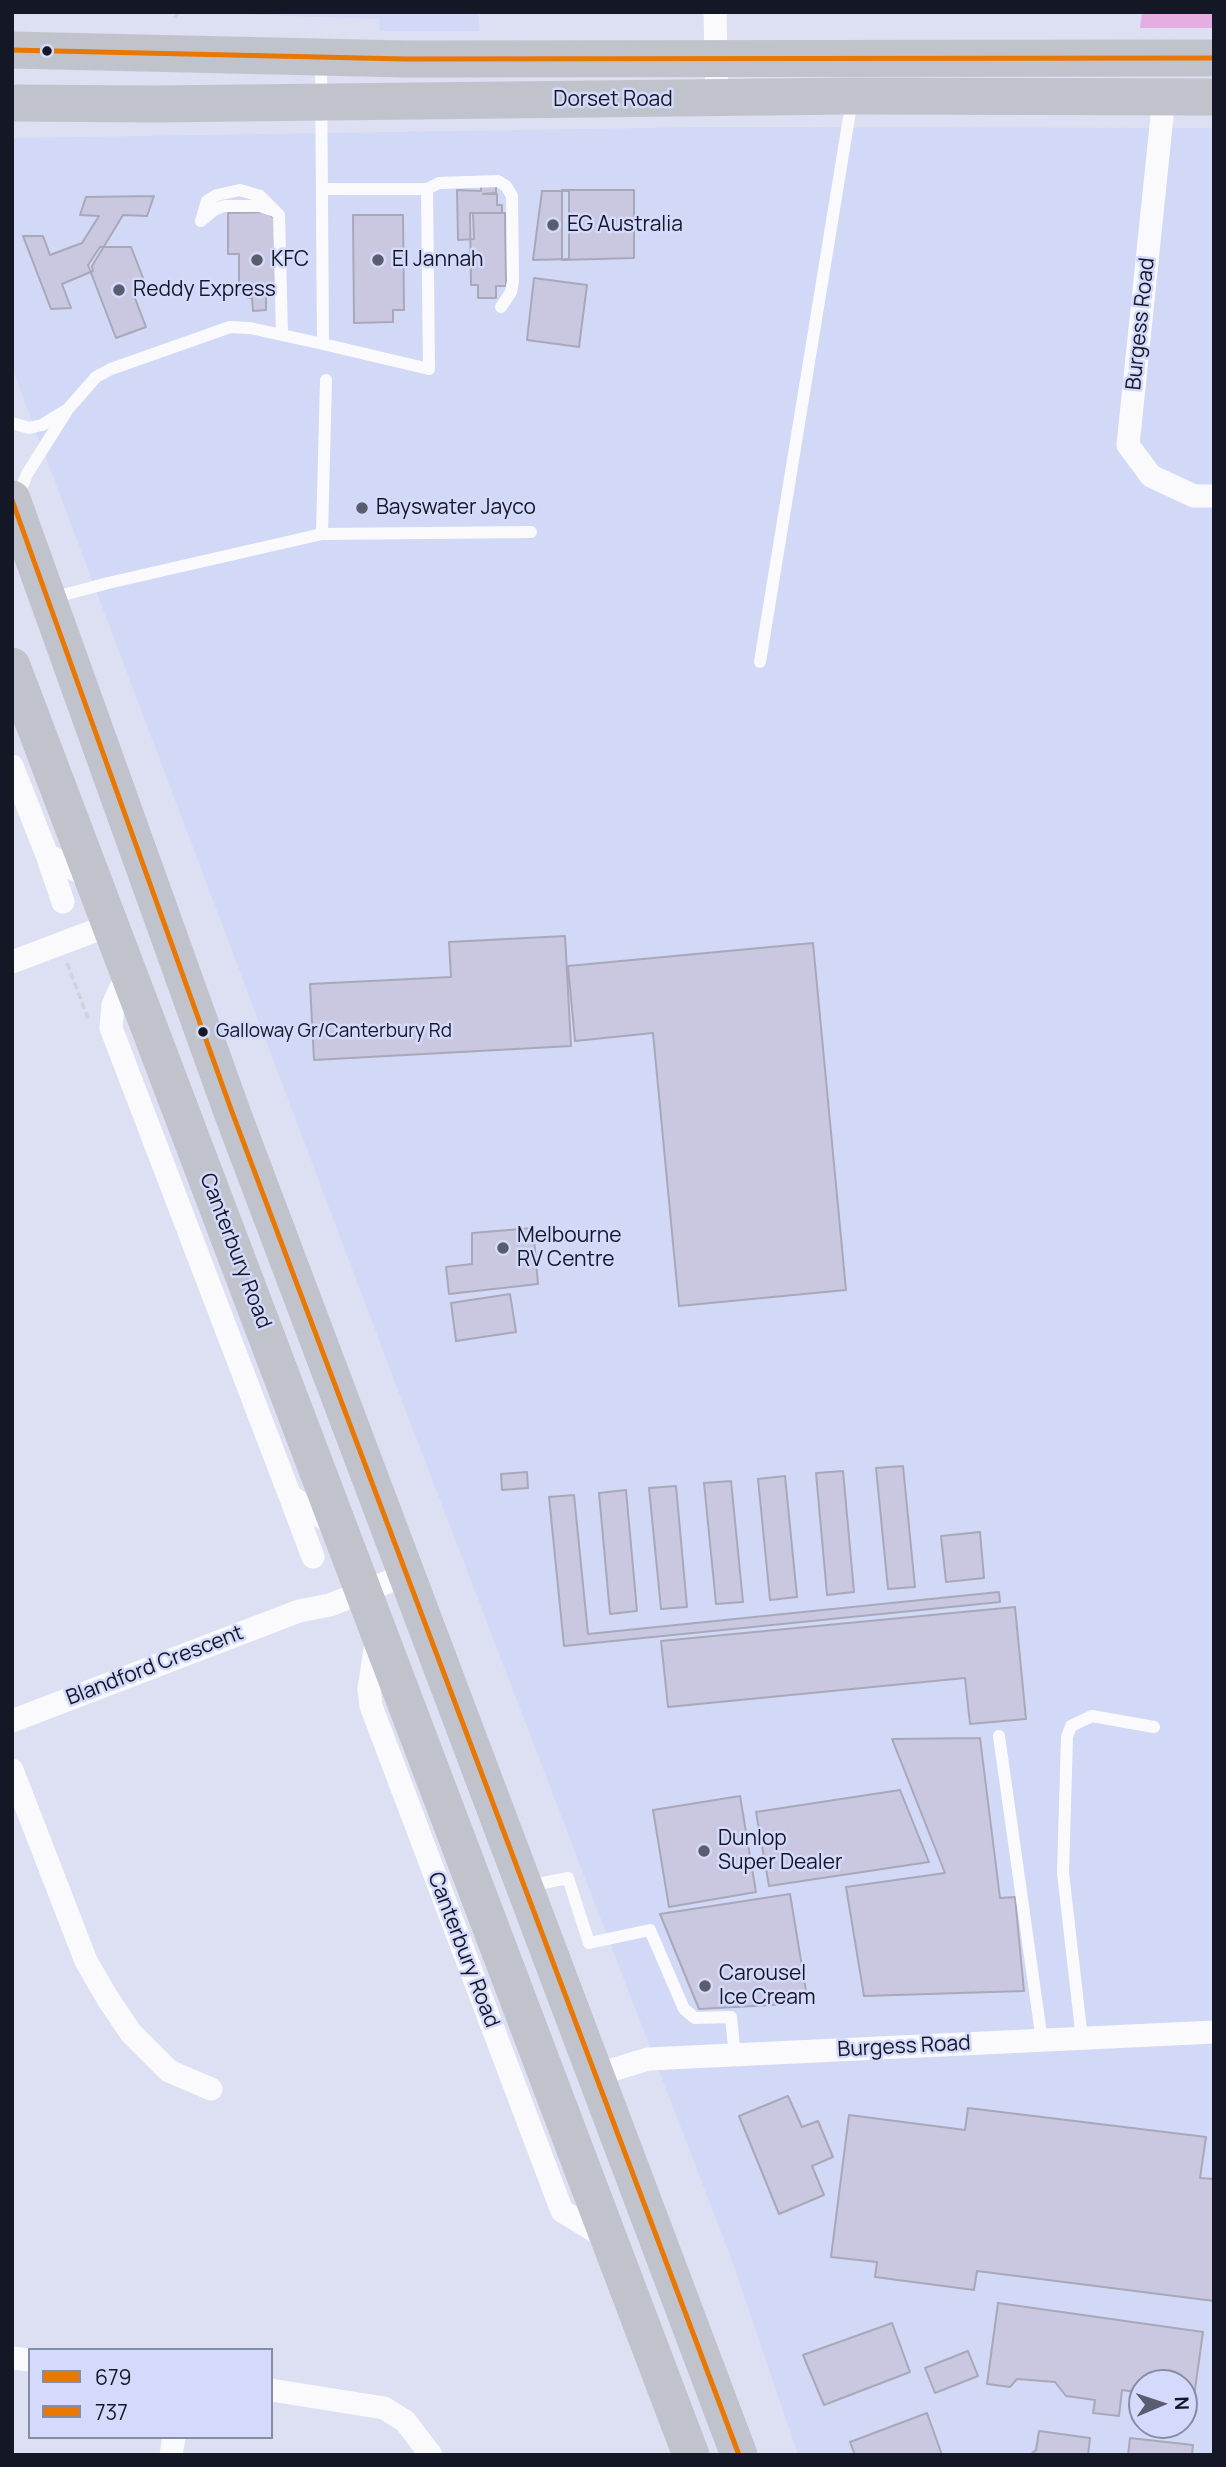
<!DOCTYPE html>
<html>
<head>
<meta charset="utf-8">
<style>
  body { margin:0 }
  #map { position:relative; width:1226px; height:2467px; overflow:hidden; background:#dce0f2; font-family:Manrope,sans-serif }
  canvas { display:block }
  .frame { position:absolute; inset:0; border:14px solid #141725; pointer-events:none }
  .legend { position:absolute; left:28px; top:2348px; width:245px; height:91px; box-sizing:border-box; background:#d3dafb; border:2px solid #878ca5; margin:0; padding:9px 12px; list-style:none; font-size:21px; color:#141725 }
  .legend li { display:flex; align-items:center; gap:14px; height:35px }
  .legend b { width:35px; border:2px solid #878ca5 }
  .north { position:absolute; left:1128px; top:2369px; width:70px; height:70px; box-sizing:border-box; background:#d3dafb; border:2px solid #878ca5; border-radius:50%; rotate:88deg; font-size:19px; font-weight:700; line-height:28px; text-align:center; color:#141725 }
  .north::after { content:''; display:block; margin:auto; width:24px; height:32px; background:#5a5d6d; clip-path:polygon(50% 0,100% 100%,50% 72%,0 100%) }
</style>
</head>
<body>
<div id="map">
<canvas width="1226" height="2467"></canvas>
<div class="frame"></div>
<ul class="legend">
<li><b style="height:9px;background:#e87704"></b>679</li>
<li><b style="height:9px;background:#e87704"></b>737</li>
</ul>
<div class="north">N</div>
</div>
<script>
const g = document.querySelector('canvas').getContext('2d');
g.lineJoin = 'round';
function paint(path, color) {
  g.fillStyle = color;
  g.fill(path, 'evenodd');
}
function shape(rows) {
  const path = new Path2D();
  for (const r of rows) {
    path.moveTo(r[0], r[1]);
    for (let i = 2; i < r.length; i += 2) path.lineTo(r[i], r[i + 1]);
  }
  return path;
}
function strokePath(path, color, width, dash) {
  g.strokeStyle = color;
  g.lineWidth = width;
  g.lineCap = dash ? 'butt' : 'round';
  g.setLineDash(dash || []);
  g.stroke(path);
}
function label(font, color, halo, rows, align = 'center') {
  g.font = font + ' Manrope,sans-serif';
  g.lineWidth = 5;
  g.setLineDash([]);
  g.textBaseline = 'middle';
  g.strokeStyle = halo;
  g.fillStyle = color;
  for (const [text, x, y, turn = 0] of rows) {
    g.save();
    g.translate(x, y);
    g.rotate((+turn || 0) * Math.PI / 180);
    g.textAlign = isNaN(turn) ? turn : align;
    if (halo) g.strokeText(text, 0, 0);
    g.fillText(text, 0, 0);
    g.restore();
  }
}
paint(shape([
  [172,12,478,12,480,31,380,31,379,19],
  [705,127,1214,128,1214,2455,798,2455,734,2266,402,1401,12,368,12,138],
  [1142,2383,1184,2383,1184,2425,1142,2425]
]), '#d2d9f6');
paint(shape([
  [1142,12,1214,12,1214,28,1140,28]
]), '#e5aee3');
const building = shape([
  [481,184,496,184,496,193,483,194,497,194,497,205,502,205,502,213,473,213,474,239,458,240,457,190,481,191,481,184],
  [562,190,634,190,634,258,562,260,562,190],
  [542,191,569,191,569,259,533,260,542,191],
  [154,196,147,216,123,215,92,266,93,271,62,284,71,308,51,309,23,236,43,236,50,255,82,243,99,216,80,215,86,197,154,196],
  [268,212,275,219,276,292,266,292,266,310,253,311,252,298,248,298,248,293,239,293,239,254,228,254,228,213,268,212],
  [470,213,505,213,506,286,496,286,496,298,478,298,478,285,471,285,470,213],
  [353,215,403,215,404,310,393,310,393,322,354,323,353,215],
  [100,247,131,247,147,288,133,293,146,327,116,338,88,265,100,247],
  [534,278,587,285,579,347,527,340,534,278],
  [565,936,571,1046,314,1060,310,984,451,977,449,942,565,936],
  [813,943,846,1290,679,1306,653,1033,575,1041,568,966,813,943],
  [533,1228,538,1284,449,1294,446,1267,472,1264,472,1233,533,1228],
  [510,1294,516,1332,456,1341,451,1303,510,1294],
  [903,1466,915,1587,888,1589,876,1468,903,1466],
  [843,1471,854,1592,827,1595,816,1473,843,1471],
  [527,1472,528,1488,502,1490,501,1474,527,1472],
  [785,1476,797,1597,770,1600,758,1479,785,1476],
  [731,1481,743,1602,716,1604,704,1483,731,1481],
  [676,1486,687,1607,661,1609,649,1488,676,1486],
  [626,1490,637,1611,610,1614,599,1493,626,1490],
  [574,1495,588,1634,999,1592,1000,1602,564,1646,549,1497,574,1495],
  [980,1532,984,1578,946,1582,941,1536,980,1532],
  [1015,1607,1026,1719,970,1724,965,1678,668,1707,661,1641,1015,1607],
  [980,1738,1000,1898,1015,1897,1024,1991,864,1996,846,1887,945,1873,892,1739,980,1738],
  [900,1790,929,1862,769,1886,756,1812,900,1790],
  [740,1796,756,1892,669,1907,653,1810,740,1796],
  [790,1894,808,2003,699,2009,660,1914,790,1894],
  [788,2096,802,2127,818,2121,833,2157,812,2166,824,2195,779,2214,739,2116,788,2096],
  [968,2108,1206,2137,1200,2178,1214,2179,1214,2301,977,2271,974,2290,875,2277,877,2262,831,2257,849,2115,965,2130,968,2108],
  [998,2303,1203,2332,1192,2411,1184,2410,1184,2383,1142,2383,1142,2393,1122,2390,1119,2416,1093,2413,1095,2400,1066,2396,1055,2382,1017,2379,1010,2387,987,2384,998,2303],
  [892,2323,910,2372,824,2405,803,2355,892,2323],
  [968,2351,978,2376,935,2393,925,2368,968,2351],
  [927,2413,942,2455,855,2455,850,2442,927,2413],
  [1039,2431,1090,2438,1088,2455,1030,2455,1036,2450,1039,2431],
  [1130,2438,1193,2445,1192,2455,1128,2455,1130,2438]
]);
paint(building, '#cac7e1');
strokePath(building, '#a8a8b8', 2);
strokePath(shape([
  [175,18,178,12],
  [67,963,89,1021]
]), '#d0d2d7', 3.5, [7, 3.5]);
strokePath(shape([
  [323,189,427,189,439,183,498,181,506,186,512,196,513,281,511,292,501,307],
  [201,221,207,201,217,195,240,190,260,196,279,215,282,335],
  [201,221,214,210,224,206,260,206,272,210],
  [323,344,429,369,427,189],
  [12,423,29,428,42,425,65,411],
  [17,499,27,474,68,409,96,377,111,369,230,327,250,328,323,344,321,61],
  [322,534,326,380],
  [52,598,108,583,322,534,531,532],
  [760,662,852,99],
  [999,1736,1042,2041],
  [528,1886,568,1878,589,1943,650,1930,684,2009,695,2018,731,2017,735,2056],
  [1082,2039,1063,1873,1067,1737,1071,1726,1092,1716,1154,1727]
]), '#fafafd', 12);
strokePath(shape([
  [715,12,717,99],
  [1164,97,1128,445,1151,476,1194,496,1214,496],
  [12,766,47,855,93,879],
  [47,855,63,902],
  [12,962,110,925],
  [128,972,113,1005,111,1028,290,1496,338,1528],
  [290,1496,313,1557],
  [377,1636,369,1689,371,1706,562,2211,609,2240],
  [12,1721,299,1611,330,1605,405,1575],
  [12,1770,86,1961,108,1999,131,2033,169,2071,211,2089],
  [596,2075,648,2059,1214,2032],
  [12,2358,30,2360],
  [271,2390,384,2408,405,2421,431,2455],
  [171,2455,174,2437]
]), '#fafafd', 23);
strokePath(shape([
  [12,50,405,59,1214,58],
  [12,103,155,104,853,96,1214,97],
  [12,499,232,1112,739,2455],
  [12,666,691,2455]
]), '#c1c3cc', 37);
strokePath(shape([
  [12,500,232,1112,739,2455]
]), '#e87704', 5);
strokePath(shape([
  [12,50,405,59,1214,58]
]), '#e87704', 5);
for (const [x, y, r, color] of [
  [47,51,6,"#141725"],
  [553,225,7,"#5a5d6d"],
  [257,260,7,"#5a5d6d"],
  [378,260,7,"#5a5d6d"],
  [119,290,7,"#5a5d6d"],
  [362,508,7,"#5a5d6d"],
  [203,1032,6,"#141725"],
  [503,1248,7,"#5a5d6d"],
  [704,1851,7,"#5a5d6d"],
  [705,1986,7,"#5a5d6d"]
]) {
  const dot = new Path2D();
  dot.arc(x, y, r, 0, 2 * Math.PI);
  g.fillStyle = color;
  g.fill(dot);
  strokePath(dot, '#d3dafb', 2.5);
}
label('19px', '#141725', '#d3dafb', [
  ["Galloway Gr/Canterbury Rd",216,1032]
], 'left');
label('21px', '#141725', '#d3dafb', [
  ["Dorset Road",613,100],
  ["Burgess Road",1141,324,-84],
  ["Canterbury Road",235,1251,69],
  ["Blandford Crescent",155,1666,-21],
  ["Canterbury Road",463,1950,69],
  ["Burgess Road",904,2047,-3]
]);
label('21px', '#141725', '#d3dafb', [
  ["EG Australia",567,225],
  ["KFC",271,260],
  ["El Jannah",392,260],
  ["Reddy Express",133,290],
  ["Bayswater Jayco",376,508],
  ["Melbourne",517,1236],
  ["RV Centre",517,1260],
  ["Dunlop",718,1839],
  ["Super Dealer",718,1863],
  ["Carousel",719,1974],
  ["Ice Cream",719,1998]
], 'left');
</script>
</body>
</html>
